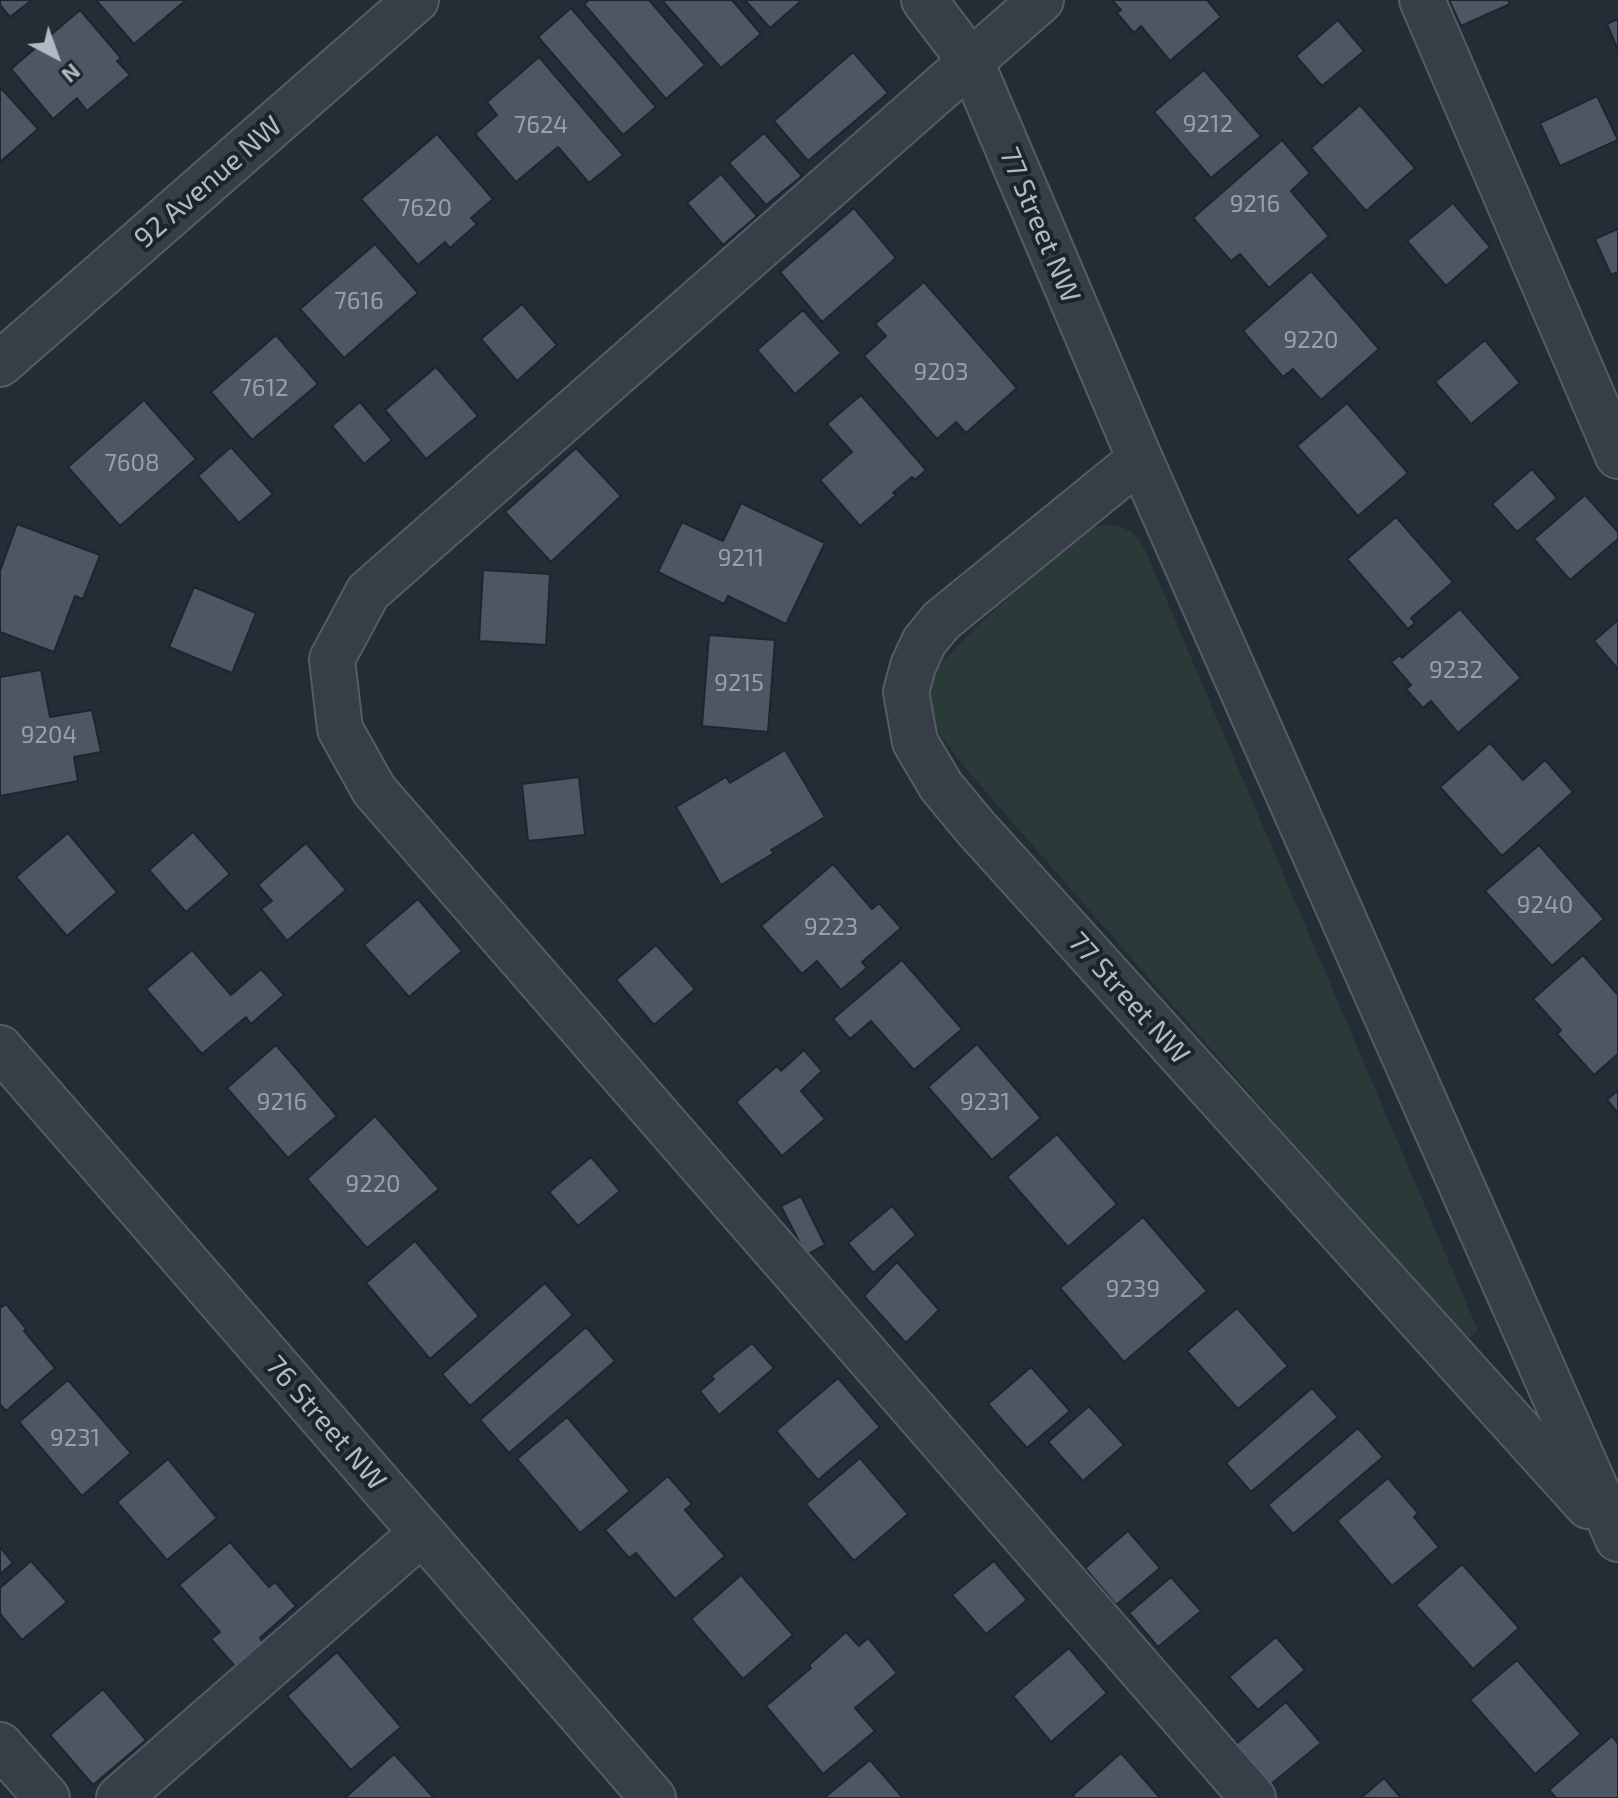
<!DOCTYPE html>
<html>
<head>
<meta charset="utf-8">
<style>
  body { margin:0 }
  #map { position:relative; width:1618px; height:1798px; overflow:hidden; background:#242c36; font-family:"Exo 2",sans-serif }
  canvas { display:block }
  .north { position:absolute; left:16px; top:16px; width:80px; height:80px; -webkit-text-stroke:6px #1d232c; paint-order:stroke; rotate:139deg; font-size:22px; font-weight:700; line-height:32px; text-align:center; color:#b2b9c3 }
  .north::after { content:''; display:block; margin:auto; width:28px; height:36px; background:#b2b9c3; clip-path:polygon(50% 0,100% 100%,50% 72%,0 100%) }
</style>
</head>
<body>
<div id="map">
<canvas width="1618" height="1798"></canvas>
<div class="north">N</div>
</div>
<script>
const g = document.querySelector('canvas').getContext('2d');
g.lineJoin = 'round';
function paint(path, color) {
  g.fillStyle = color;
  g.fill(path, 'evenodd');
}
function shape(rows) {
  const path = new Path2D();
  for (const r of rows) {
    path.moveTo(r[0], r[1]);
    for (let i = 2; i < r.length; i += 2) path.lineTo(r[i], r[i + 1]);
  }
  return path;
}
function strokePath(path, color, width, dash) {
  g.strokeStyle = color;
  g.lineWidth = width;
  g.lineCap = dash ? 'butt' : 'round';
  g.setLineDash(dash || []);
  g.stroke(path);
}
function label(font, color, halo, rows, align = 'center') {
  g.font = font + ' "Exo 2",sans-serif';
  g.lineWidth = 8;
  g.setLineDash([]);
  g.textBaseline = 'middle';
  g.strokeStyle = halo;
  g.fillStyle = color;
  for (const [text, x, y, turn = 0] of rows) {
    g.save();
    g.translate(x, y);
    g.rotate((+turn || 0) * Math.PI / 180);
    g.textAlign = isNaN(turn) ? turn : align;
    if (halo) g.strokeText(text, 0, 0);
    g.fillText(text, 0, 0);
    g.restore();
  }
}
paint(shape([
  [1106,525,1118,526,1130,531,1140,541,1146,552,1478,1330,1466,1340,972,776,932,725,927,697,930,681,938,667,977,626,1083,532,1093,527]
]), '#293a39');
const building = shape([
  [0,0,32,0,10,17,0,5,0,0],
  [96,0,186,0,134,44,96,0],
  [589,0,649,0,705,65,666,99,584,4,589,0],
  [662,0,732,0,761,34,721,68,662,0],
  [745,0,800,0,801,1,770,28,745,0],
  [1112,0,1207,0,1221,17,1170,61,1141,26,1134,33,1117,13,1121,10,1112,0],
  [1449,0,1508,0,1510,4,1461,26,1449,0],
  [571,8,656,107,623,135,538,37,571,8],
  [80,10,121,58,117,61,130,75,87,111,77,98,53,119,11,69,80,10],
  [1618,19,1618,50,1607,24,1618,19],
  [1338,20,1364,51,1322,86,1296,56,1338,20],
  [853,52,888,93,808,161,774,121,853,52],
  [539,57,623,155,589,183,558,147,516,182,475,134,497,115,487,102,539,57],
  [1204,70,1261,136,1211,178,1154,112,1204,70],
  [0,87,38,129,0,162,0,87],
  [1597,96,1618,140,1560,166,1540,123,1597,96],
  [1360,105,1415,168,1366,211,1311,148,1360,105],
  [764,133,802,176,766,205,729,163,764,133],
  [437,134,493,199,471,218,477,224,450,248,445,242,418,265,361,199,437,134],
  [1282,140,1310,173,1291,191,1329,236,1269,288,1240,254,1231,261,1193,218,1282,140],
  [721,174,757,216,723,245,687,203,721,174],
  [1453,203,1490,247,1446,286,1407,241,1453,203],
  [854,208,896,258,822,322,780,272,854,208],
  [1618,229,1618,272,1611,275,1595,239,1618,229],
  [375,244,418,293,344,358,300,309,375,244],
  [1311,271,1379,349,1321,400,1293,369,1283,377,1243,331,1311,271],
  [924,282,1017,388,966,433,956,422,937,439,864,356,886,336,875,324,924,282],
  [522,304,557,345,517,381,481,339,522,304],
  [803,310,841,353,795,394,757,350,803,310],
  [276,335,318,384,252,440,211,392,276,335],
  [1485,340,1520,383,1471,424,1435,382,1485,340],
  [436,367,478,416,426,459,385,410,436,367],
  [861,395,926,470,915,480,912,477,893,493,896,495,860,526,820,480,852,452,827,424,861,395],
  [144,400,196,459,120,526,68,467,144,400],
  [360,402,392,440,364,464,332,426,360,402],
  [1347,403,1408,473,1358,516,1297,446,1347,403],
  [231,447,273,494,239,523,198,476,231,447],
  [576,448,621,496,551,562,505,512,576,448],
  [1532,469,1557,498,1517,532,1492,504,1532,469],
  [1585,495,1618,532,1618,539,1570,580,1534,539,1585,495],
  [741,503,825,543,786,624,728,596,724,604,658,572,682,522,723,541,741,503],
  [1396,517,1453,582,1411,618,1415,623,1408,629,1347,559,1396,517],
  [17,524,100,555,83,599,75,596,54,652,0,632,0,571,17,524],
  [483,570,550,574,546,645,479,641,483,570],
  [194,587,256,613,232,673,169,647,194,587],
  [1460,609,1521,678,1458,733,1431,701,1423,708,1406,689,1411,685,1391,662,1400,655,1402,658,1460,609],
  [1618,620,1618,669,1594,641,1618,620],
  [709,635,775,640,768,732,702,726,709,635],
  [41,670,50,717,92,710,101,752,74,757,78,781,0,796,0,677,41,670],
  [1490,743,1523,780,1545,760,1573,792,1502,856,1440,787,1490,743],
  [785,750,825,817,771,850,774,853,721,885,676,807,726,777,730,783,785,750],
  [579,777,585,835,528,841,522,784,579,777],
  [193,832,230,874,186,912,149,870,193,832],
  [68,833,117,892,67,936,16,877,68,833],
  [306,843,346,890,287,941,261,909,272,901,258,885,306,843],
  [1539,845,1604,919,1552,966,1485,891,1539,845],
  [833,864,872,909,879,903,901,928,862,962,867,968,841,990,817,961,802,974,761,926,833,864],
  [418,899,462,951,409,997,364,945,418,899],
  [656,945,695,989,654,1025,616,980,656,945],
  [192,950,231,995,261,969,284,995,251,1024,246,1017,202,1054,146,989,192,950],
  [1583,955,1618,995,1618,1054,1594,1075,1557,1034,1561,1030,1533,999,1583,955],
  [902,960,962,1029,914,1070,871,1021,850,1039,833,1019,902,960],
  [977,1044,1041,1118,992,1160,928,1087,977,1044],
  [276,1045,337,1116,288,1158,227,1088,276,1045],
  [804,1050,822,1071,801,1091,825,1119,782,1156,736,1102,777,1066,781,1071,804,1050],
  [1618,1090,1618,1113,1607,1100,1618,1090],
  [375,1116,439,1189,367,1248,307,1179,375,1116],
  [1057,1134,1117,1204,1068,1247,1007,1177,1057,1134],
  [591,1157,620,1191,578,1226,549,1192,591,1157],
  [801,1196,825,1245,806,1255,781,1206,801,1196],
  [892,1206,916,1235,873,1273,848,1243,892,1206],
  [1143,1217,1207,1291,1124,1362,1060,1288,1143,1217],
  [415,1241,479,1316,430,1359,366,1283,415,1241],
  [897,1262,939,1310,906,1343,864,1296,897,1262],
  [545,1283,573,1315,470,1406,442,1374,545,1283],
  [6,1304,26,1329,24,1331,55,1368,6,1411,0,1404,0,1305,2,1307,6,1304],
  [1237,1308,1288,1366,1238,1409,1187,1351,1237,1308],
  [586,1327,615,1361,509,1453,480,1420,586,1327],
  [752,1343,774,1368,719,1415,700,1391,714,1379,711,1376,752,1343],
  [1031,1367,1070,1411,1027,1448,988,1404,1031,1367],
  [838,1378,880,1427,818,1480,776,1431,838,1378],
  [68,1380,131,1453,82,1496,19,1422,68,1380],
  [1312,1388,1338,1417,1251,1492,1226,1463,1312,1388],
  [1089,1406,1124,1445,1083,1481,1048,1442,1089,1406],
  [567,1417,630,1491,580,1533,517,1459,567,1417],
  [1358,1428,1383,1457,1293,1534,1268,1505,1358,1428],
  [860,1458,908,1514,854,1561,806,1504,860,1458],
  [168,1459,217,1518,167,1560,117,1502,168,1459],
  [668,1476,692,1504,685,1510,725,1556,675,1599,636,1553,629,1558,605,1530,668,1476],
  [1388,1478,1418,1513,1414,1517,1439,1547,1392,1586,1337,1521,1388,1478],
  [1128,1531,1160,1568,1116,1605,1085,1568,1128,1531],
  [230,1542,269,1587,275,1582,296,1606,260,1638,267,1647,239,1671,211,1639,220,1632,179,1585,230,1542],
  [0,1547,13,1563,0,1574,0,1547],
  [31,1561,67,1602,22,1640,0,1614,0,1588,31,1561],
  [994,1561,1027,1600,986,1634,952,1595,994,1561],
  [1462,1564,1519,1628,1473,1669,1416,1605,1462,1564],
  [741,1575,793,1635,743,1679,691,1619,741,1575],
  [1171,1577,1201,1611,1158,1647,1129,1613,1171,1577],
  [846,1632,859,1646,868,1638,897,1673,855,1708,875,1731,823,1774,766,1706,811,1668,809,1665,846,1632],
  [1276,1637,1305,1670,1258,1710,1229,1677,1276,1637],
  [1069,1648,1107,1693,1051,1742,1013,1696,1069,1648],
  [337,1652,401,1727,351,1770,287,1696,337,1652],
  [1517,1660,1581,1734,1535,1774,1470,1700,1517,1660],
  [103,1689,146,1740,93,1785,50,1735,103,1689],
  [1286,1702,1321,1743,1270,1785,1236,1744,1286,1702],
  [1612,1736,1618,1744,1618,1798,1556,1798,1549,1790,1612,1736],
  [1121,1753,1160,1798,1075,1798,1073,1795,1121,1753],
  [394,1754,434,1798,347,1798,346,1797,394,1754],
  [870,1760,903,1798,824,1798,870,1760],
  [1384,1778,1401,1798,1361,1798,1384,1778]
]);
paint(building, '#4d5662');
strokePath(building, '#1f252e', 2);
const minor = shape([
  [924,0,971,62,1140,459,1618,1539],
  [1041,0,368,592,332,659,340,729,374,790,1253,1798],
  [1422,0,1618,456],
  [0,364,416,0],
  [1140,459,941,621,924,642,913,666,906,692,915,742,941,786,975,827,1588,1506],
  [0,1048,653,1798],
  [0,1745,47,1798],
  [119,1798,422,1533]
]);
strokePath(minor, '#555c65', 48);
strokePath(minor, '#373e47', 44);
label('24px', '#99a0ab', null, [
  ["9212",1208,124],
  ["7624",541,125],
  ["9216",1255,204],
  ["7620",425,208],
  ["7616",359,301],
  ["9220",1311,340],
  ["9203",941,372],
  ["7612",264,388],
  ["7608",132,463],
  ["9211",741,558],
  ["9232",1456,670],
  ["9215",739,683],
  ["9204",49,735],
  ["9240",1545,905],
  ["9223",831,927],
  ["9216",282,1102],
  ["9231",985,1102],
  ["9220",373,1184],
  ["9239",1133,1289],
  ["9231",75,1438]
]);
label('28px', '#b2b9c3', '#1d232c', [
  ["92 Avenue NW",208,182,-41],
  ["77 Street NW",1040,225,67],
  ["77 Street NW",1129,998,48],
  ["76 Street NW",326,1423,49]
]);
</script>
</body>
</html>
